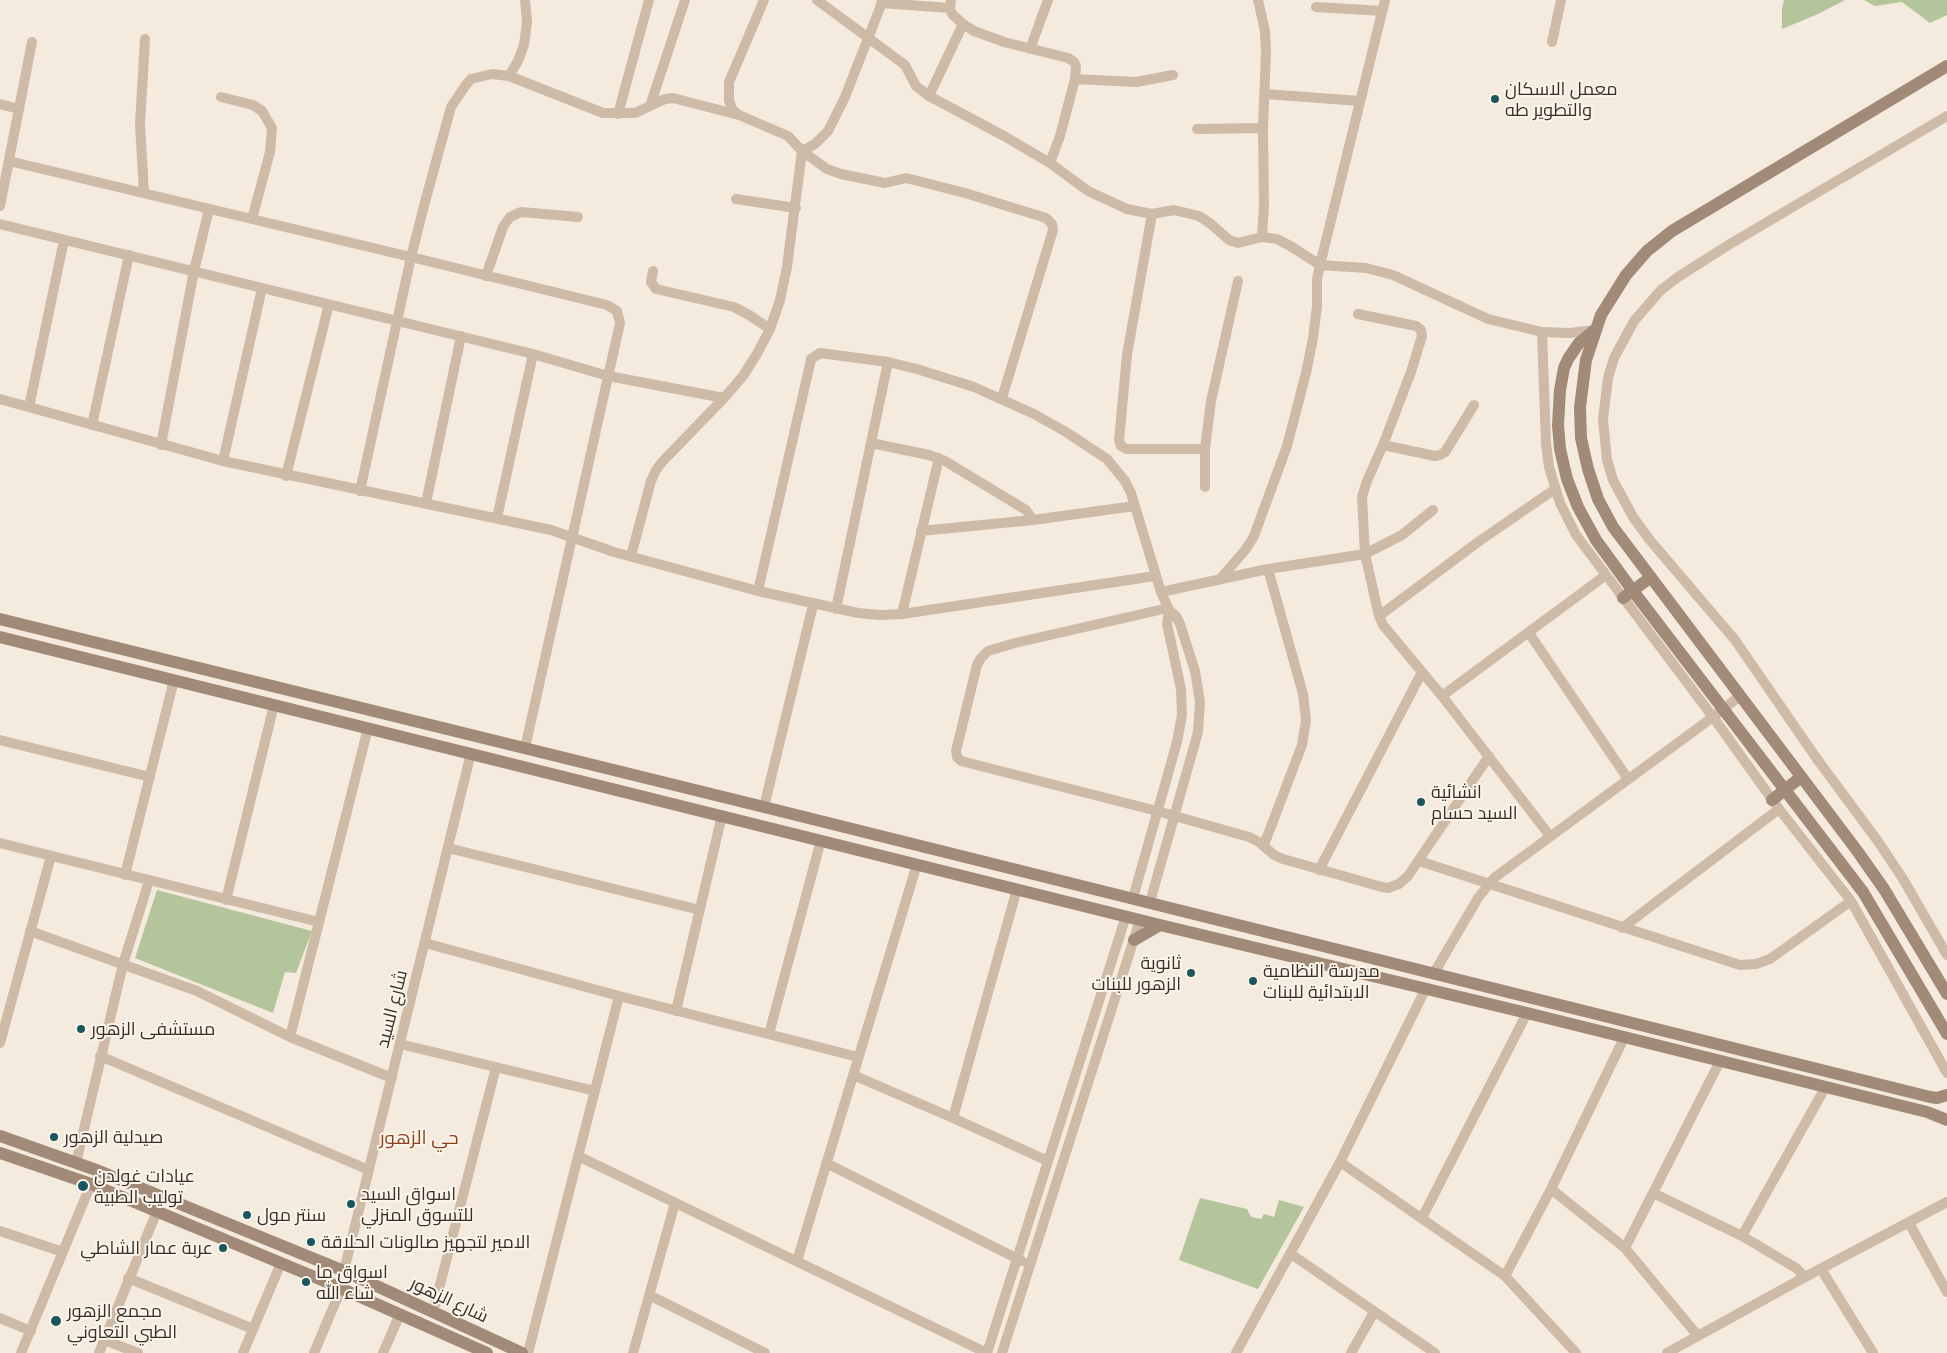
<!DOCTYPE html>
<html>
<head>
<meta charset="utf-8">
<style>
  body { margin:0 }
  canvas { display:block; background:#f4eadd }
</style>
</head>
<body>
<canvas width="1947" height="1353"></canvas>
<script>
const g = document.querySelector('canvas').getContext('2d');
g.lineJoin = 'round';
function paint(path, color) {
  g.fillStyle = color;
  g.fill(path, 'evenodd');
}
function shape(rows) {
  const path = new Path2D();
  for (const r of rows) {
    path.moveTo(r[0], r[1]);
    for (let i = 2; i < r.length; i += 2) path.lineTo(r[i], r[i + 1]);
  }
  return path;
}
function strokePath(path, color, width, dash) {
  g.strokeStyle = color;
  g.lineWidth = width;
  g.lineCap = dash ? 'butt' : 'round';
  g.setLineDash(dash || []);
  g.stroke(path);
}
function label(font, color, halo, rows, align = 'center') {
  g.font = font + ' "Public Sans",Cairo,sans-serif';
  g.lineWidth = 4;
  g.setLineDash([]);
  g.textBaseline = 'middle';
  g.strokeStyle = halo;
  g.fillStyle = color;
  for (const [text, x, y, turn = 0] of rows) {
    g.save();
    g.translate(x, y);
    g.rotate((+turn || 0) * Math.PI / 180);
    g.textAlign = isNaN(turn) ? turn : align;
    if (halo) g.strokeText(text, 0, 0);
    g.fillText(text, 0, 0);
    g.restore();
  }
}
paint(shape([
  [1784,0,1845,0,1818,14,1782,29,1782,9],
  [1864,0,1947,0,1947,15,1930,23,1902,2,1875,6],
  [157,890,312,931,296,973,285,972,273,1013,135,958],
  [1200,1198,1247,1209,1251,1217,1261,1219,1264,1214,1274,1217,1279,1200,1304,1207,1258,1289,1179,1260]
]), '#b4c59b');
strokePath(shape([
  [764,0,729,82,729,100,732,109,739,115,788,136,802,151,827,169,841,174,885,183,906,178,965,193,1046,218,1052,224,1053,230,1002,398],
  [817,0,905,65,916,86,929,96,1004,136,1050,163,1088,191,1127,209,1152,214,1174,210,1199,216,1211,224,1229,240,1238,243,1262,237,1277,239,1292,247,1320,265,1366,268,1393,275,1488,319,1542,332,1569,333,1595,330],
  [951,0,950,8,952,14,963,24,974,31,1004,42,1068,58,1074,62,1076,66,1075,79,1060,136,1050,163],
  [1258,0,1265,31,1266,51,1263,128,1264,205,1262,237],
  [881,3,950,8],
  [1316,7,1382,11],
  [1552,42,1561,0],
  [1030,49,1048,0],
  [509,76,518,61,524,45,527,22,525,0],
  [1075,79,1136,82,1173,75],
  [1265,94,1360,101],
  [929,96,963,24],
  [221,97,253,105,262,111,272,128,270,152,252,219],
  [0,104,19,109],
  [650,106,685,0],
  [618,114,649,0],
  [1947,116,1730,244,1678,277,1661,290,1634,321,1614,358,1608,378,1603,419,1607,460,1613,480,1633,517,1649,539,1735,640,1817,759,1877,840,1903,879,1947,955],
  [1197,129,1263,128],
  [802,151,815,144,828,131,845,97,883,0],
  [9,161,411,257,607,305,617,311,620,323,525,748],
  [144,193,140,124,145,39],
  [736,199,796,208],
  [0,206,32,42],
  [1152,214,1127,355,1119,440,1121,446,1127,449,1205,449],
  [0,224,533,354,608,376,724,398],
  [653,271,651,282,656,289,734,307,749,315,770,329],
  [486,276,503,227,510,217,521,212,578,217],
  [1358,314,1416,326,1421,330,1422,336,1411,372,1383,445,1367,481,1362,497,1365,554,1379,616,1383,625,1442,696,1550,836],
  [1542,332,1546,444,1549,467,1560,503,1576,535,1713,717,1779,809,1851,901,1947,1073],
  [0,399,223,461,551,530,614,552,758,591,858,613,880,615,902,614,1155,576],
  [29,407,64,240],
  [92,425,129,255],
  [871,443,929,455,945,461,1026,510,1033,520],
  [161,445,194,271,209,209],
  [1383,445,1435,456,1440,455,1445,452,1474,405],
  [223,461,262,288],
  [286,476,329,304],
  [1205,487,1205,449,1211,401,1238,281],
  [360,491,411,257,425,202,451,107,465,86,471,79,492,74,509,76,603,113,635,113,665,99,673,98,739,115],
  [426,503,461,336],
  [497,518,533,354],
  [921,531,1033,520,1135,506],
  [631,556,651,481,656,470,663,461,724,398,743,376,758,352,770,329,780,300,787,267,802,151],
  [1221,578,1246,549,1254,536,1287,446,1306,373,1313,338,1317,306,1317,279,1320,265,1385,0],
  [758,591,810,364,811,359,820,353,888,362,917,369,974,387,1034,414,1066,432,1107,459,1125,481,1131,493,1161,592,1169,610,1176,616,1180,624,1195,671,1200,702,1198,732,1150,902],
  [1161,592,1268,569,1365,554,1402,535,1433,510],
  [1168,608,1015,643,988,651,981,658,977,665,956,751,957,757,961,761,1157,811,1249,837,1259,842,1274,855,1283,859,1382,887,1388,888,1399,884,1408,876,1489,756],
  [836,609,888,362],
  [902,614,939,458],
  [1379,616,1478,542,1555,489],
  [1529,633,1628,779],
  [1442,696,1606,575],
  [0,740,150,777],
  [764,807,813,605],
  [0,843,319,922],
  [1264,845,1302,745,1306,720,1303,694,1268,569],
  [448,848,700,910],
  [1419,861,1740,965,1756,964,1770,959,1851,901],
  [1319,870,1422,672],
  [125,875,174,680],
  [1133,898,1177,742,1182,715,1181,689,1167,624,1169,610],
  [226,900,274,705],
  [1622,928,1779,809],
  [30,931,197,991,290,1037,392,1078],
  [425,943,619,996,528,1353],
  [1434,973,1478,898,1494,878,1713,717,1740,696],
  [619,996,858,1057],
  [676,1011,722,815],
  [769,1034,821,840],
  [290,1037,368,728],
  [0,1043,51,856],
  [400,1044,595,1091],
  [100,1056,369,1170],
  [853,1075,953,1118,1048,1161],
  [953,1118,1017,889],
  [578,1156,987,1353,1126,916],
  [1340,1162,1505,1276,1576,1353],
  [76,1163,123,964,149,881],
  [826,1163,1022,1261],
  [1551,1189,1625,1248,1698,1336],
  [1653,1193,1742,1236,1796,1268,1805,1277],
  [1422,1218,1527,1013],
  [1909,1223,1947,1292],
  [0,1231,63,1252],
  [1742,1236,1825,1088],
  [1625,1248,1720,1061],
  [1291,1254,1435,1353],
  [797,1261,917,864],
  [1821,1269,1873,1353],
  [344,1271,471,753],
  [1505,1276,1551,1189,1624,1038],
  [128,1278,253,1329],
  [649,1295,765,1353],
  [433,1312,496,1067],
  [0,1318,31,1331],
  [104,1340,138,1353],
  [21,1353,91,1184],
  [99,1353,157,1211],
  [243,1353,281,1263],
  [314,1353,341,1289],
  [383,1353,400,1314],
  [633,1353,675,1203],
  [1002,1353,1140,920],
  [1236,1353,1340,1162,1426,988],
  [1351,1353,1374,1312],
  [1667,1353,1805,1277,1947,1202]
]), '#cebba7', 10);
strokePath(shape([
  [1947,66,1672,231,1647,251,1626,275,1601,315,1586,360,1580,407,1581,438,1588,469,1598,499,1613,527,1858,852,1884,889,1947,994],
  [1595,330,1579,343,1568,359,1564,368,1560,390,1558,425,1560,449,1567,479,1578,507,1596,540,1633,591,1863,892,1947,1034],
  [1623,598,1651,577],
  [0,619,764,807,1930,1097,1937,1098,1947,1095],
  [0,637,1160,925,1527,1013,1927,1112,1947,1120],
  [1772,800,1801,777],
  [1134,940,1160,925],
  [0,1136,99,1171,344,1271,522,1353],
  [0,1153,91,1184,329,1283,487,1353]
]), '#a28a78', 12);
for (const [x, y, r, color] of [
  [1495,99,5,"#1a565f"],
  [1421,802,5,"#1a565f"],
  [1191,973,5,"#1a565f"],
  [1253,981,5,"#1a565f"],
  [81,1029,5,"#1a565f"],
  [54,1137,5,"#1a565f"],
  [83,1186,6,"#1a565f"],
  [351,1204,5,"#1a565f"],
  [247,1215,5,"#1a565f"],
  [311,1242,5,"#1a565f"],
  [223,1248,5,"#1a565f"],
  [306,1282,5,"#1a565f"],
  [56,1321,6,"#1a565f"]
]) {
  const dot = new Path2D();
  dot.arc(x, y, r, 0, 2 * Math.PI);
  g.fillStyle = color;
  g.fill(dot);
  strokePath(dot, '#fbf4ea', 2);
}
label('18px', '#3a2f28', '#fbf4ea', [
  ["معمل الاسكان",1505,89],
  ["والتطوير طه",1505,110],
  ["انشائية",1431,792],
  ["السيد حسام",1431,813],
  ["ثانوية",1181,963,"right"],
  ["الزهور للبنات",1181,984,"right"],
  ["مدرسة النظامية",1263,971],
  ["الابتدائية للبنات",1263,992],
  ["مستشفى الزهور",91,1029],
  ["صيدلية الزهور",64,1137],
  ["عيادات غولدن",94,1176],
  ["توليب الطبية",94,1197],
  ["اسواق السيد",361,1194],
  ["للتسوق المنزلي",361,1215],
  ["سنتر مول",257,1215],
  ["الامير لتجهيز صالونات الحلاقة",321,1242],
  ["عربة عمار الشاطي",213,1248,"right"],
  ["اسواق ما",316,1272],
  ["شاء الله",316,1293],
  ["مجمع الزهور",67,1311],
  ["الطبي التعاوني",67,1332]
], 'left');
label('18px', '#3a2f28', '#fbf4ea', [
  ["شارع السيد",392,1009,-76],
  ["شارع الزهور",449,1300,25]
]);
label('19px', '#8f3d1b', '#fbf4ea', [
  ["حي الزهور",419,1138]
]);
</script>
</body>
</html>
